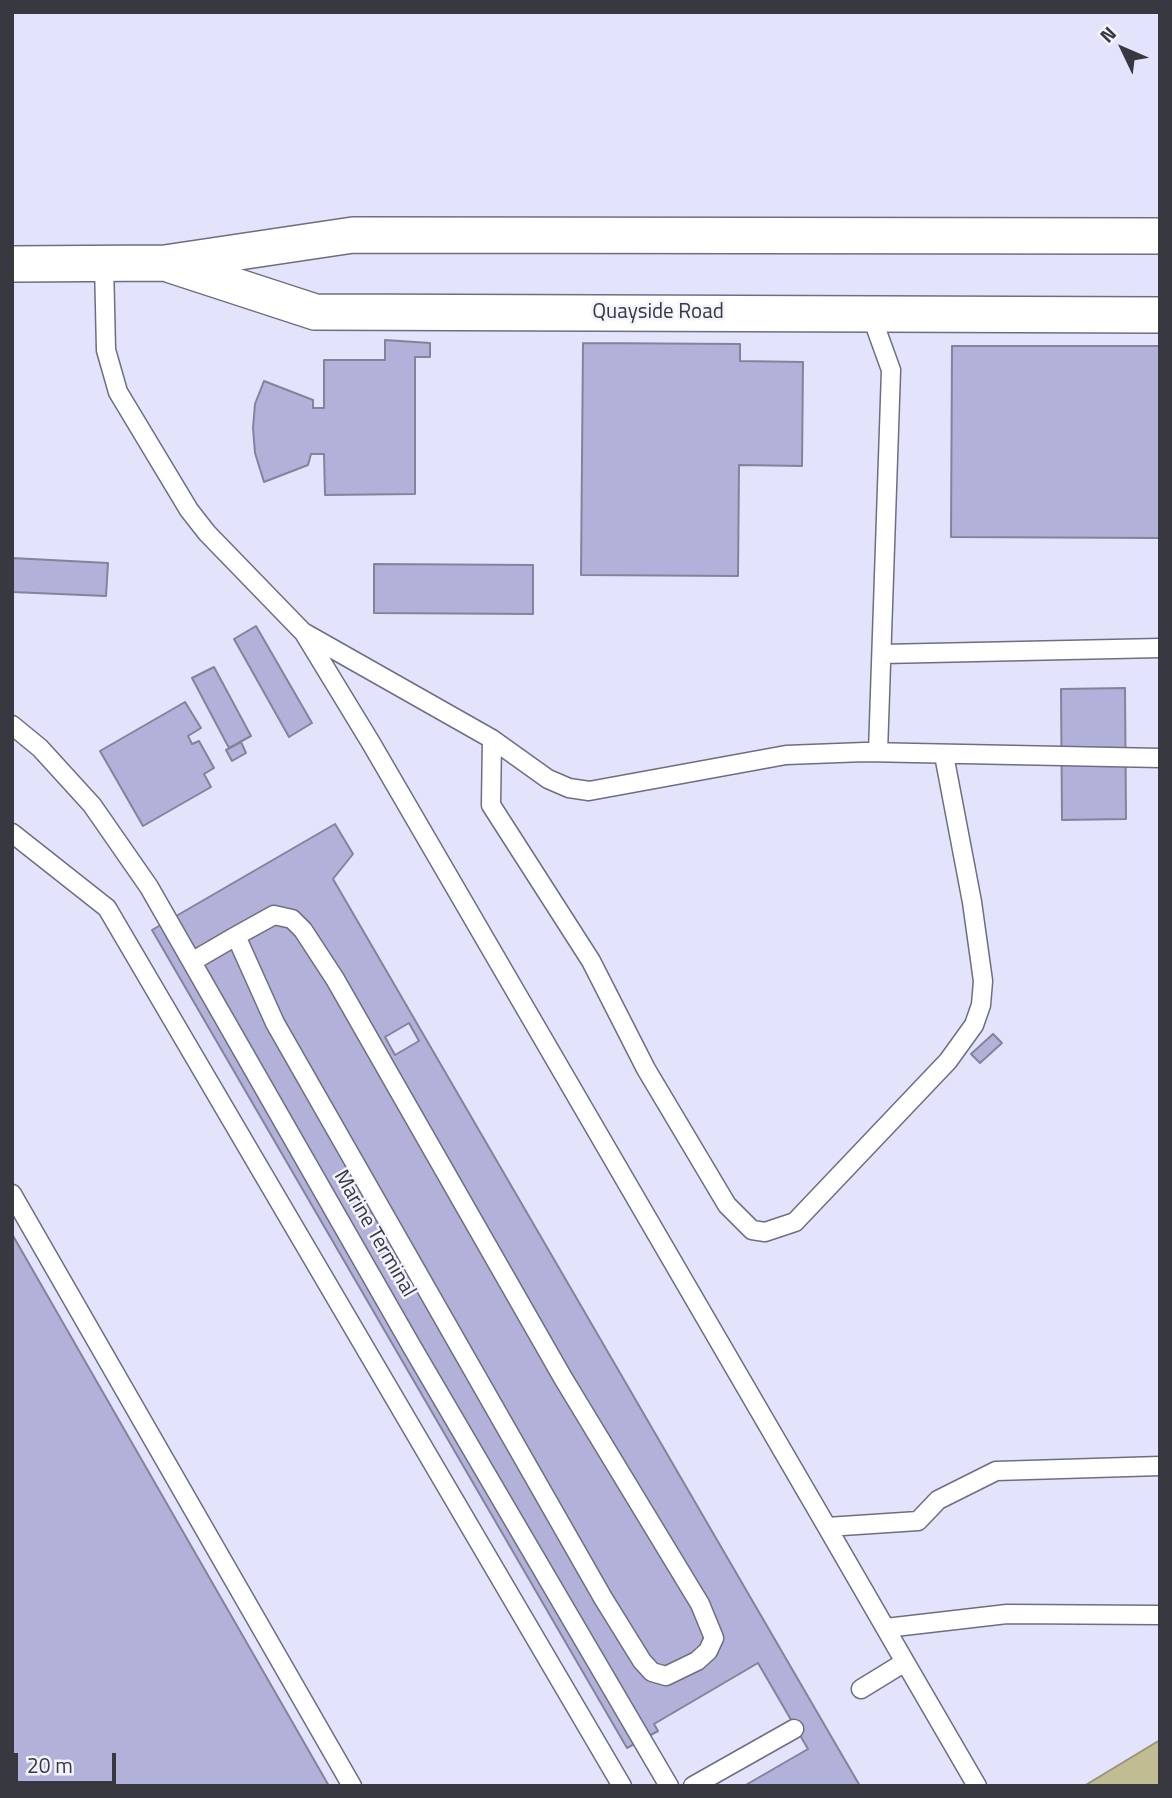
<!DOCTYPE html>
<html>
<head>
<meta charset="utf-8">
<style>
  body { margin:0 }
  #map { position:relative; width:1172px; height:1798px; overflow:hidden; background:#e3e4fc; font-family:"Titillium Web",sans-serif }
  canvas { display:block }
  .frame { position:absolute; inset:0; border:14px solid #383841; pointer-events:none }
  .north { position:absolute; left:1088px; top:14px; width:70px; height:70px; -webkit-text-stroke:5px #f2f3fc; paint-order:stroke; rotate:314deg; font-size:19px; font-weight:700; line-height:28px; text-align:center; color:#383841 }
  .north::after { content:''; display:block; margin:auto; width:24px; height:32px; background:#383841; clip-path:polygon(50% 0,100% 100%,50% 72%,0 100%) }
  .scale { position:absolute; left:14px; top:1753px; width:102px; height:32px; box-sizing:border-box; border:4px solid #383841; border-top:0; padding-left:9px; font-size:21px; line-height:24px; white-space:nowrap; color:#383841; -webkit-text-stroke:5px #f2f3fc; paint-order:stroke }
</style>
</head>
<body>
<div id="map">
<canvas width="1172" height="1798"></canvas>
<div class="frame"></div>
<div class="north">N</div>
<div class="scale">20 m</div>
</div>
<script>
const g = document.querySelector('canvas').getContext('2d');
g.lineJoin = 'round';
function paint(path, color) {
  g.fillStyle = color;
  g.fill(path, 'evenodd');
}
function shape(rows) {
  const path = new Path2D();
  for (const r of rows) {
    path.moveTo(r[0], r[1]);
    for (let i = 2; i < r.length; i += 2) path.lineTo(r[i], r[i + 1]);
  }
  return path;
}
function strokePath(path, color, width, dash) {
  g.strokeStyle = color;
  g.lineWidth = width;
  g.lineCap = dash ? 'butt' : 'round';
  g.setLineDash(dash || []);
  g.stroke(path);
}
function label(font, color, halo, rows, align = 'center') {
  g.font = font + ' "Titillium Web",sans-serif';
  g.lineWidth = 5;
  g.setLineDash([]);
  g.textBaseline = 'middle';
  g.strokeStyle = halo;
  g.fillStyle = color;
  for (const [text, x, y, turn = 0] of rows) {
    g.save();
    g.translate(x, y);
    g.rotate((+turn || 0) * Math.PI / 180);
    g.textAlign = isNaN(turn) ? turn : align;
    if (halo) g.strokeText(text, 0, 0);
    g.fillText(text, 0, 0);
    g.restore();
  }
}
const water = shape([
  [1160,1740,1160,1786,1084,1786,1160,1740]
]);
paint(water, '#c2bc93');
strokePath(water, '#99947a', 2);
const building = shape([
  [385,340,430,343,430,357,415,357,415,494,325,495,324,454,311,454,308,465,264,482,255,453,253,428,255,404,264,381,313,400,313,408,324,408,324,360,385,360,385,340],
  [583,343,740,344,740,361,803,362,802,466,739,465,738,576,581,575,583,343],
  [952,346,1160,346,1160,538,951,537,952,346],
  [12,558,108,563,106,596,12,592,12,558],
  [374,564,533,565,533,614,374,613,374,564],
  [256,626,312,723,289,737,234,639,256,626],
  [214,667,251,736,229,748,192,678,214,667],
  [1125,688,1126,819,1062,820,1061,689,1125,688],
  [185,702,201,728,188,736,192,744,199,741,214,768,204,774,211,787,143,826,100,751,185,702],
  [241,742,246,753,232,761,226,750,241,742],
  [335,824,353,854,333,879,860,1786,744,1786,808,1749,758,1663,654,1724,658,1731,627,1748,152,930,335,824],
  [409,1023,419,1041,395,1055,385,1037,409,1023],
  [993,1034,1002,1043,980,1063,971,1054,993,1034],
  [12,1234,329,1786,12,1786,12,1234]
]);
paint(building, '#b1b1d9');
strokePath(building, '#838499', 2);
const service = shape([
  [104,263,106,350,118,392,189,510,207,533,303,632,492,739,548,779,569,788,589,791,786,755,865,752,1160,758],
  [870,312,891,370,878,752],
  [304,633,371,743,827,1527],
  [883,654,1160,648],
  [12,725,40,748,92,805,149,887,412,1347,669,1786],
  [492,739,491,805,591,961,646,1069,727,1205,752,1230,765,1232,795,1222,948,1061,974,1025,981,1005,983,981,972,902,944,755],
  [12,833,107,908,622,1786],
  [193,961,236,936,274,915,292,919,303,930,335,979,563,1378,700,1604,714,1638,708,1651,697,1661,666,1676,652,1672,642,1661,603,1598,275,1023,236,936],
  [12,1194,352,1786],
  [886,1628,1007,1614,1160,1615],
  [905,1662,977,1786],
  [861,1689,905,1662,827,1527,918,1521,938,1500,996,1471,1160,1466],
  [693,1786,794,1729]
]);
const minor = shape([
  [12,264,165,263,353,235,1160,236],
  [171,265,315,312,1160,315]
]);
strokePath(service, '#6d6e82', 21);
strokePath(minor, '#6d6e82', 38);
strokePath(service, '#fff', 18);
strokePath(minor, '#fff', 35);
label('21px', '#383841', '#f2f3fc', [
  ["Quayside Road",658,313],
  ["Marine Terminal",374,1234,60]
]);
</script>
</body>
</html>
